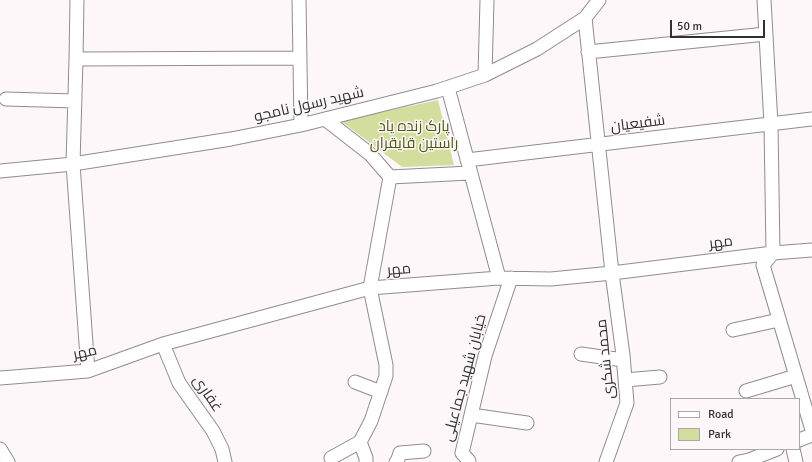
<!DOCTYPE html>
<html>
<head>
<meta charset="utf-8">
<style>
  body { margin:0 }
  #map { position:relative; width:812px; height:462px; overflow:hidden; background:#fdf7fa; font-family:Signika,sans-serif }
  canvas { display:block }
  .legend { position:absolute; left:670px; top:398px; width:130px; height:52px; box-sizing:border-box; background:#fdf7fa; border:1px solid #aca7aa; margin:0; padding:5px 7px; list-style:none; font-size:12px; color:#323031 }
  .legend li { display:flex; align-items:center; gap:8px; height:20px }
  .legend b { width:20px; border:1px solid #aca7aa }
  .scale { position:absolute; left:670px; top:20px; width:95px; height:18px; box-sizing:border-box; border:2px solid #323031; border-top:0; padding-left:5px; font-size:12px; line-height:14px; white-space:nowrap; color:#323031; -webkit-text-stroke:3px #fdf7fa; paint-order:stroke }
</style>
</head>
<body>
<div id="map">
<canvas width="812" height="462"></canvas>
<ul class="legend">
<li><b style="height:5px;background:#fff"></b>Road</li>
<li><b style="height:11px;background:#d3dd9d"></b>Park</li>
</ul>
<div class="scale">50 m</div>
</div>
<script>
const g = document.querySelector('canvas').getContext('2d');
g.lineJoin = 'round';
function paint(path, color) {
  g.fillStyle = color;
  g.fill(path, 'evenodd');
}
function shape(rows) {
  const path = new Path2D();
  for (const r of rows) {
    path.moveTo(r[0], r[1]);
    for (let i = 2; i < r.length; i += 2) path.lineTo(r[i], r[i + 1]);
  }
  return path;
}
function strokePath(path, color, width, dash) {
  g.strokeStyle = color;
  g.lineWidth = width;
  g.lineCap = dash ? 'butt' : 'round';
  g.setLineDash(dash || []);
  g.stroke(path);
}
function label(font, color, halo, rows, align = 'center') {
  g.font = font + ' Signika,Cairo,sans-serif';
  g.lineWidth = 3;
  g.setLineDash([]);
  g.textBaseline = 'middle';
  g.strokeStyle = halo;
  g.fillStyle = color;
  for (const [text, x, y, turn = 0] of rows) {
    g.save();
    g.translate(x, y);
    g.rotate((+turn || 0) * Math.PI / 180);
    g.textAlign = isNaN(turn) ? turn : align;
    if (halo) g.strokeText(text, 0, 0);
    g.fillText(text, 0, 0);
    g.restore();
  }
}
paint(shape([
  [438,100,454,165,402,167,341,121]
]), '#d3dd9d');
const minor = shape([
  [77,0,76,59,73,164,88,371],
  [299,0,301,125],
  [764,0,771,124,773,253,763,265,812,430],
  [585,18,612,273,623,355,627,403,606,462],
  [588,52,766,34],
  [76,59,300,58],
  [485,75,487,0],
  [448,88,499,278],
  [6,99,75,101],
  [325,119,370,154,390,177],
  [467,160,812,119],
  [0,171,73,164,231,139,301,125,437,91,485,75,537,49,585,18,599,0],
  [390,177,470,173],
  [733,330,779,320],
  [163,344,179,383,213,431,222,449,225,462],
  [581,354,623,360],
  [0,378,88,371,163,344,370,288,499,278,551,279,612,273,773,253,812,250],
  [625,380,660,377],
  [355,382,381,392],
  [746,391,796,376],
  [471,415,527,423],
  [799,440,812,435],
  [0,449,8,462],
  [793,449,796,462],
  [331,458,360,442],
  [469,461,462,453,485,356,511,278],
  [366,462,366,458,360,442,371,421,386,376,386,365,370,288,390,177],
  [396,462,397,462,400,453,424,451],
  [739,462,749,460,777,449]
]);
strokePath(minor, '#918c8f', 15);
strokePath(minor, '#fff', 13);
label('15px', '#323031', '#fdf7fa', [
  ["شهید رسول نامجو",309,105,-13],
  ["شفیعیان",638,124,-7],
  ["مهر",721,243,-7],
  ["مهر",399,270,-5],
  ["مهر",85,353,-12],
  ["محمد شکری",606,359,-96],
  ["خیابان شهید جماعیلی",465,378,-75],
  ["غفاری",207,394,56]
]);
label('15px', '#505710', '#fdf7fa', [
  ["پارک زنده یاد",414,127],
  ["راستین قایقران",414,144]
]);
</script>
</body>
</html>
